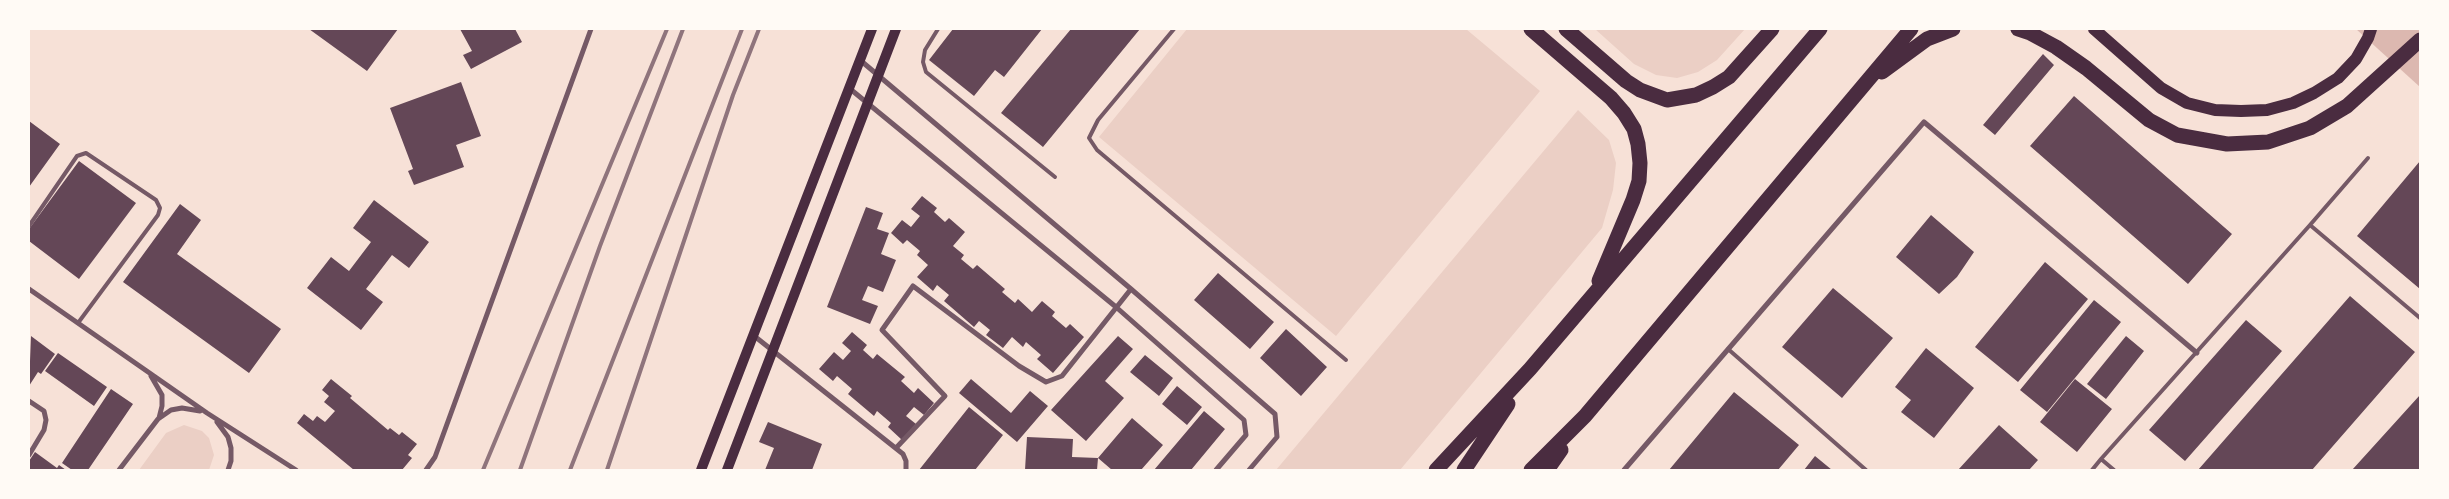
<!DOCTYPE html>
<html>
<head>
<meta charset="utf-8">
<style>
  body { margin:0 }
  #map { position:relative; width:2449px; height:499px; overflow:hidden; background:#f7e1d7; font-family:"Varela Round",sans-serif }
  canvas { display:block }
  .frame { position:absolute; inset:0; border:30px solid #fffaf5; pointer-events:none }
</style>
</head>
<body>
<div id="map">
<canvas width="2449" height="499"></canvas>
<div class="frame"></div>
</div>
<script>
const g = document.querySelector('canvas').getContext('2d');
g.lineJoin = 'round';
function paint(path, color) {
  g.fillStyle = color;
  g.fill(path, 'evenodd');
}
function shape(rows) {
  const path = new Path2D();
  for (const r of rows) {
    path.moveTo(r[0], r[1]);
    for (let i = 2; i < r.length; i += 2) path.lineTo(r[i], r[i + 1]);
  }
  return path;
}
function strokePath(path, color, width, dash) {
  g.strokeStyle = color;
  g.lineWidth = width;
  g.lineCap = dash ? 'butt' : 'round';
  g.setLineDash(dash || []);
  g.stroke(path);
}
paint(shape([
  [1187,29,1466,29,1540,91,1336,336,1099,137],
  [1595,29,1745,29,1717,60,1698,72,1677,78,1656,75,1634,64],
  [1578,110,1609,140,1616,163,1613,190,1602,228,1400,470,1276,470],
  [184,425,202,431,209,438,214,455,209,470,139,470,166,433]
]), '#ebcfc5');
paint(shape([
  [2356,29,2420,29,2420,87]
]), '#dcb8b0');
paint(shape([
  [309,29,398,29,367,71],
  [460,29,515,29,522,42,471,69,463,55,472,51],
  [953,29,1042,29,1004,77,995,70,974,96,929,60],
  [1071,29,1140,29,1043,147,1001,113],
  [2043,54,2054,65,1995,135,1983,125],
  [461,82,481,136,456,145,464,167,414,185,408,171,413,169,390,108],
  [2074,96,2232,234,2188,284,2030,146],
  [29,121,60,144,29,187],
  [79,161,136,203,79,279,29,241,29,229],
  [2420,161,2420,289,2357,236],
  [922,196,937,208,934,212,945,222,949,218,965,232,953,246,964,255,961,259,973,269,977,265,1005,289,1002,292,1015,303,1018,299,1032,312,1042,301,1055,312,1052,316,1066,328,1070,324,1084,337,1053,373,1037,359,1041,355,1026,342,1023,347,1012,337,1003,348,986,335,990,330,979,321,974,327,944,301,949,295,937,285,933,291,917,277,928,265,917,255,920,251,907,240,903,244,891,233,902,220,911,227,920,216,911,209],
  [374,200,429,242,409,268,392,255,366,289,383,302,361,330,307,288,331,257,349,271,371,242,353,228],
  [180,204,201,220,177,254,281,329,249,373,123,282],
  [866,207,883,213,877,229,889,233,881,254,896,260,883,292,868,286,862,300,878,306,870,324,827,307],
  [1931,215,1974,252,1957,277,1939,294,1896,257],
  [2045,262,2088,299,2018,382,1975,347],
  [1218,273,1274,322,1250,349,1194,300],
  [1833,288,1893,338,1842,398,1782,347],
  [2350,296,2415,352,2312,470,2198,470],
  [2094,300,2121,322,2047,412,2020,390],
  [2246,320,2282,351,2185,461,2149,430],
  [1286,329,1327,367,1301,396,1260,358],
  [852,332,867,345,863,350,873,359,877,354,905,377,901,381,914,393,918,388,934,403,924,415,914,407,906,416,916,424,902,440,888,427,891,423,877,411,874,416,848,394,852,389,837,376,833,381,819,369,834,352,843,360,851,351,842,343],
  [31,336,55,354,41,374,38,372,29,386],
  [1118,336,1133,349,1105,381,1124,398,1086,441,1051,410],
  [2126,336,2144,351,2106,399,2087,384],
  [1926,348,1974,388,1934,438,1901,412,1911,400,1895,387],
  [58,353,107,387,94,406,45,371],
  [1145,355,1173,378,1159,396,1130,372],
  [331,379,352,396,350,398,388,430,390,428,399,435,402,432,417,444,408,455,412,458,402,470,354,470,297,423,304,414,313,421,317,416,325,422,335,411,324,402,329,396,322,390],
  [971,379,1011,413,1030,391,1048,406,1017,442,959,393],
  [2075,379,2112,409,2077,452,2040,422],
  [1177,386,1202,407,1187,425,1162,404],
  [111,389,133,404,88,470,72,470,62,463],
  [1734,392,1799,445,1778,470,1669,470],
  [2420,395,2420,470,2352,470],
  [969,407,1003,435,975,470,919,470],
  [1204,411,1225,429,1191,470,1154,470],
  [1132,418,1163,445,1141,470,1112,470,1098,458],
  [768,422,822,444,812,470,765,470,774,448,759,442],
  [1999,425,2038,460,2029,470,1958,470],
  [1027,437,1073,439,1072,457,1098,458,1097,470,1025,470],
  [35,452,57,468,59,465,66,470,29,470,29,461],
  [1815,456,1832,470,1804,470]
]), '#644757');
strokePath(shape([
  [938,29,925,50,923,62,926,72,1055,177],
  [1174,29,1098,120,1089,138,1097,150,1346,360],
  [2310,225,2368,158],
  [29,226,77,156,86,153,156,200,160,208,158,215,78,323],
  [1728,349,1866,470],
  [2101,459,2310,225,2420,318],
  [2092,470,2101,459,2114,470]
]), '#755966', 4);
strokePath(shape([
  [860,60,1131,289,1275,414,1277,437,1249,470],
  [849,88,1116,307,1244,420,1246,435,1216,470],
  [29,289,207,413,296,470],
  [753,335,903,454,906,461,906,470],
  [151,376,162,395,162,406,159,418],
  [29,401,44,411,46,420,44,430,29,455],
  [217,422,228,437,231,448,231,461,228,470],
  [896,448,945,396,882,330,913,286,1019,366,1046,382,1062,376,1131,289],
  [119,470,158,419,171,410,182,408,200,411],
  [426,470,435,457,591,29],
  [1624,470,1924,122,2197,353]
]), '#755966', 5);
strokePath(shape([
  [701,470,872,29],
  [727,470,896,29]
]), '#4a2c40', 10);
strokePath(shape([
  [2094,29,2161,88,2187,103,2215,110,2241,111,2267,110,2293,103,2314,93,2338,78,2356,59,2368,38,2371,29]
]), '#4a2c40', 12);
strokePath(shape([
  [1531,29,1611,98,1624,113,1634,129,1638,144,1640,163,1639,181,1633,200,1599,281],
  [1566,29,1626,81,1640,90,1667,100,1696,95,1713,87,1729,77,1772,29],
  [2018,29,2030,33,2056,47,2086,68,2149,120,2177,135,2227,144,2268,142,2310,128,2347,106,2420,40],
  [1882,72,1927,39,1953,29],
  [1436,470,1530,369,1820,29],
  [1464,470,1508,404],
  [1531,470,1585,416,1911,29],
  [1547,470,1561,450]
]), '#4a2c40', 15);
strokePath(shape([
  [483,470,667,29],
  [520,470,600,246,683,29],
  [570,470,742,29],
  [607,470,733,95,759,29]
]), '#8f747c', 4);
</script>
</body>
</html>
